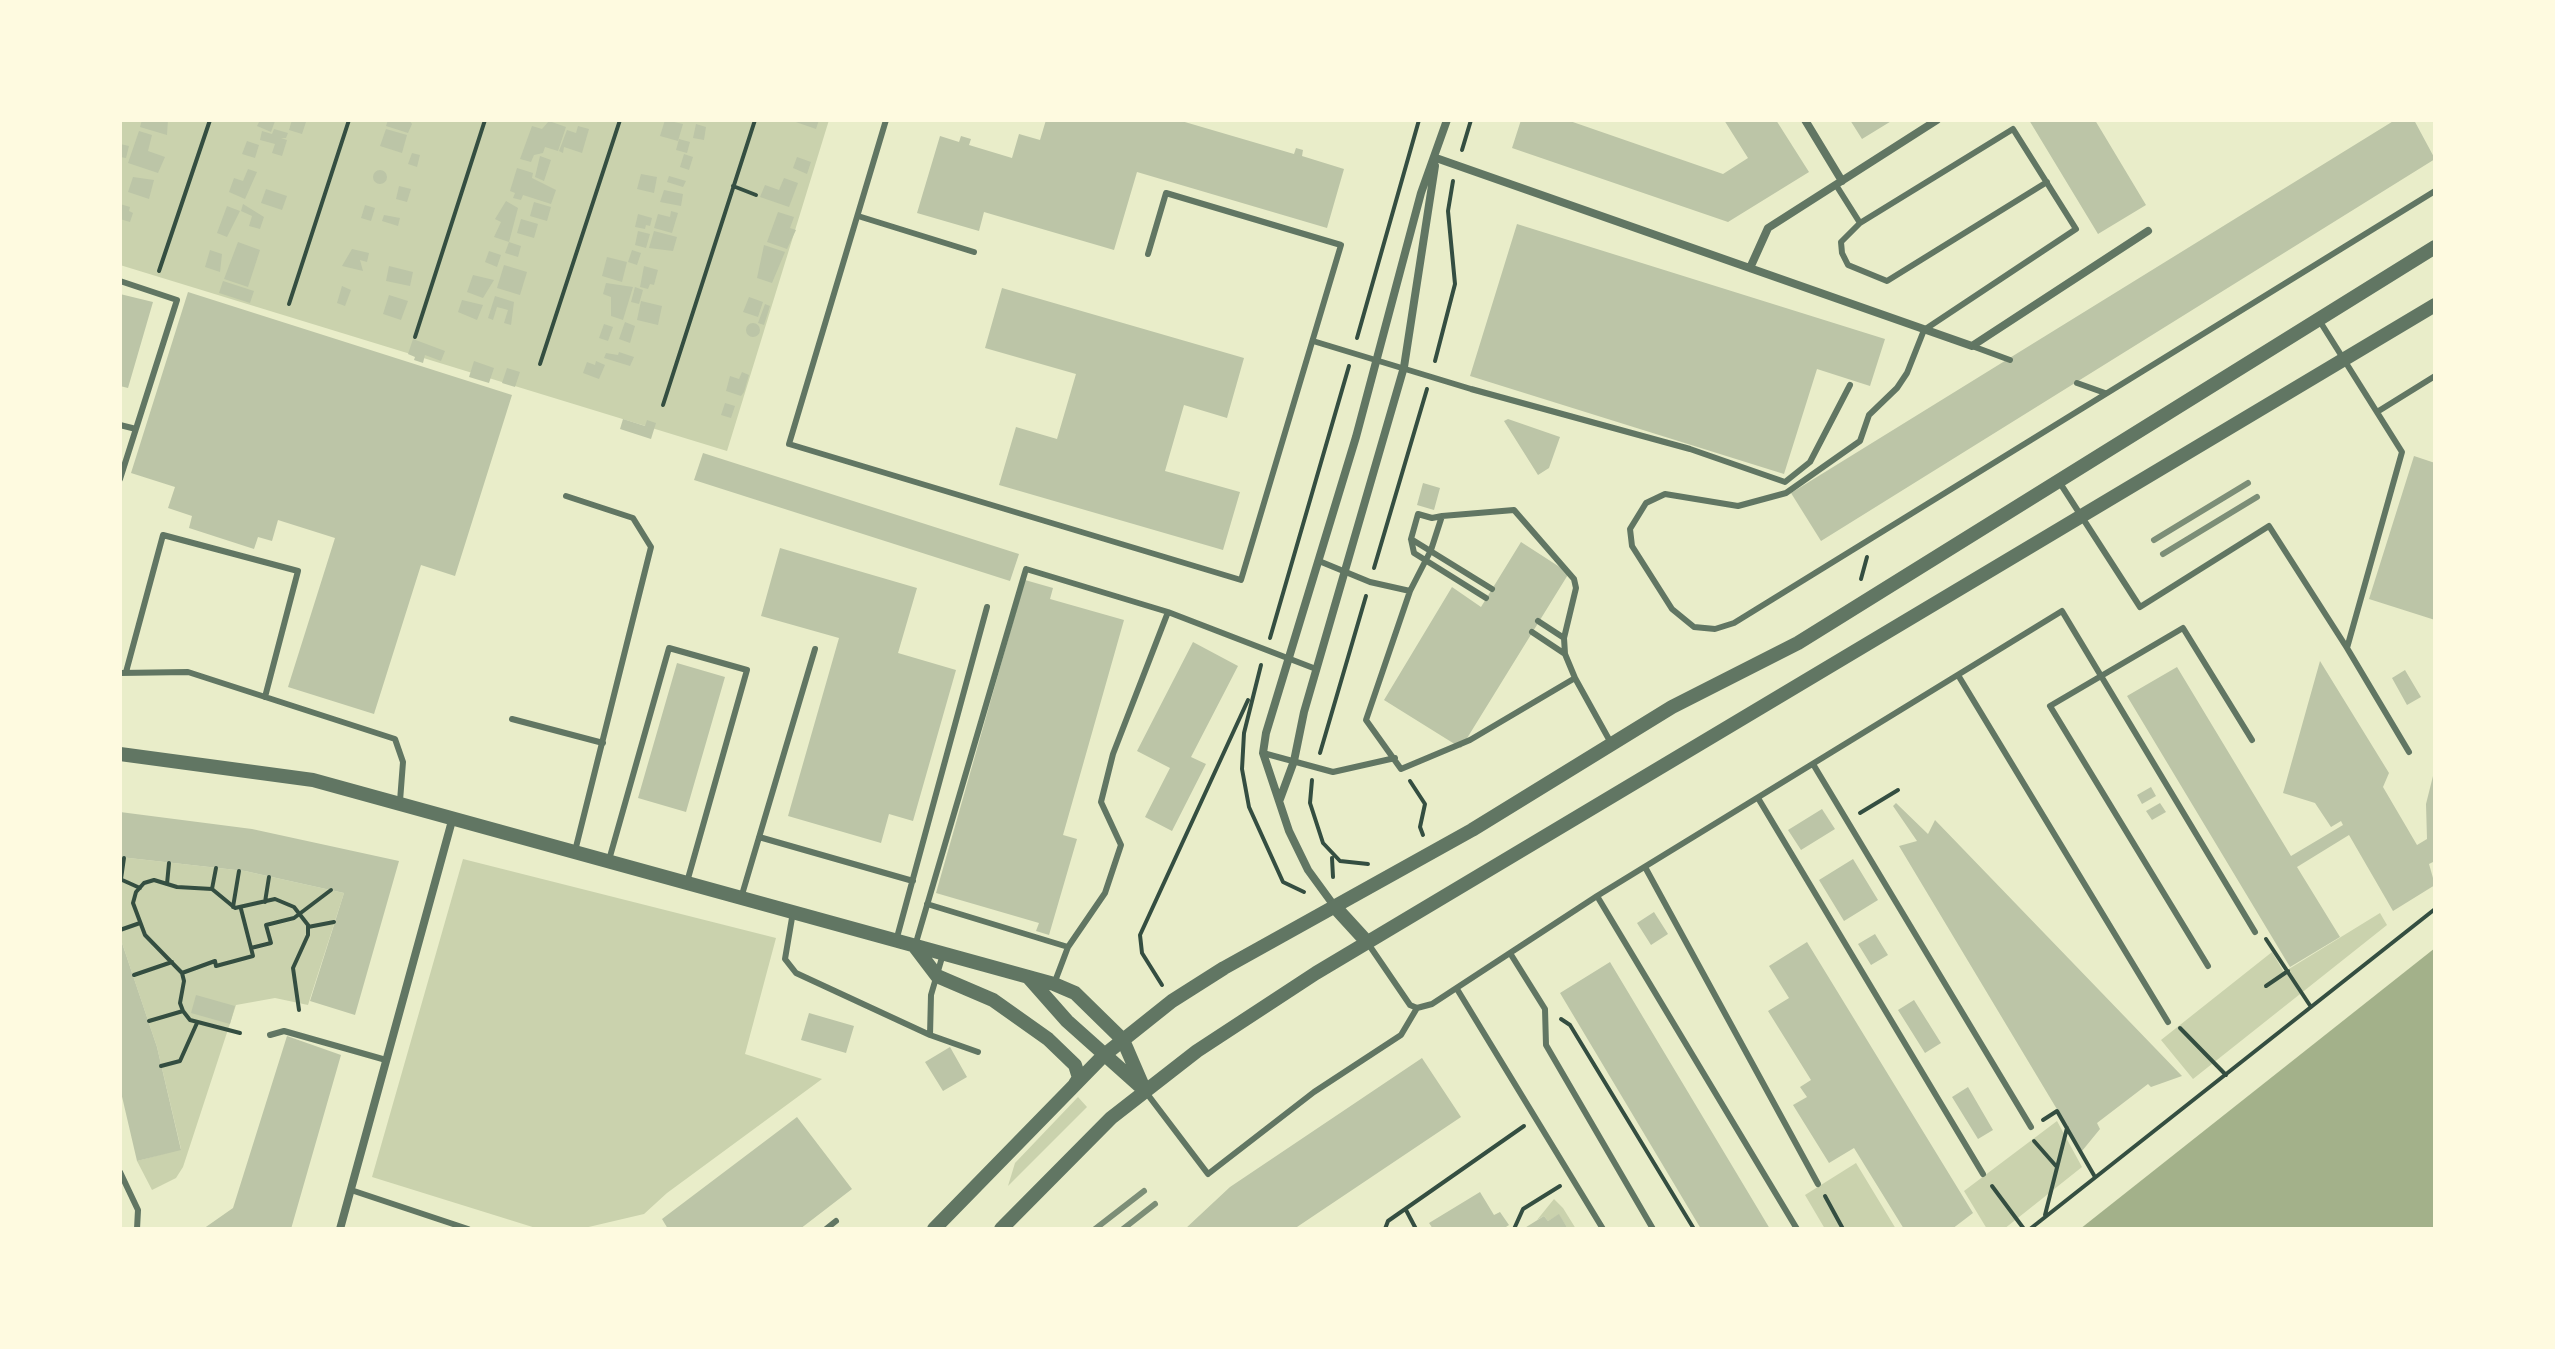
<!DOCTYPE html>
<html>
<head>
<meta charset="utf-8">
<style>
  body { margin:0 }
  #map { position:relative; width:2555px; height:1349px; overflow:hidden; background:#e9edc9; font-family:"Nunito Sans",sans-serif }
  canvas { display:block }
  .frame { position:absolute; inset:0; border:122px solid #fefae0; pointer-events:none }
</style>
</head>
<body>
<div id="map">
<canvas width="2555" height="1349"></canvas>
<div class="frame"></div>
</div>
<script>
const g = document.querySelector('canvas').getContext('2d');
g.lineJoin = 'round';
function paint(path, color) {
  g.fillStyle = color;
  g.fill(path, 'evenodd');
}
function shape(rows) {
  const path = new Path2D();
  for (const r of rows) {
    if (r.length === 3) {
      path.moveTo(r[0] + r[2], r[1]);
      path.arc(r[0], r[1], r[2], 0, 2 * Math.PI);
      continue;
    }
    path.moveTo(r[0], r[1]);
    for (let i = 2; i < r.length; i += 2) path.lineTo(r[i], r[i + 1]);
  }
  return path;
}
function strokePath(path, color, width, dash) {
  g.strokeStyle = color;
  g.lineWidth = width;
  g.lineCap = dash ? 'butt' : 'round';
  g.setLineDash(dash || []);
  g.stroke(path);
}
paint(shape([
  [120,120,829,120,727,451,120,265],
  [120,857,245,871,344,893,308,1005,275,998,236,1005,183,1167,176,1178,152,1190,137,1161,181,1149,157,1047,120,937],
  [463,859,776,938,745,1054,822,1079,667,1193,644,1214,580,1229,539,1229,372,1177],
  [2380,913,2387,925,2193,1079,2161,1040,2272,952,2284,972],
  [1078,1097,1087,1107,1008,1186,1015,1163],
  [2057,1121,2082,1167,2004,1229,1987,1229,1964,1191],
  [1856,1163,1896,1229,1825,1229,1805,1195],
  [1554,1199,1563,1208,1576,1229,1568,1229,1559,1215,1548,1221,1544,1216,1537,1220]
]), '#cad2ad');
paint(shape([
  [2435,948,2435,1229,2080,1229]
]), '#a3b18a');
paint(shape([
  [142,120,168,120,167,135,140,127],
  [260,120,275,121,271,132,257,126],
  [292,120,306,122,302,134,289,130],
  [388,120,409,120,412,124,408,133,386,126],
  [665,120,683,124,678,141,660,136],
  [790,120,819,120,816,129],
  [1046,120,1178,120,1294,154,1296,148,1303,150,1302,156,1344,169,1327,228,1137,172,1114,250,984,212,979,231,917,213,940,136,959,142,961,136,971,139,969,145,1012,158,1019,134,1040,140],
  [1521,120,1567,120,1723,174,1748,158,1724,120,1776,120,1809,172,1728,222,1512,148],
  [1850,120,1893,120,1862,139],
  [2029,120,2095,120,2146,205,2098,234],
  [2395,120,2414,120,2435,159,1821,541,1791,493],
  [549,121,566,127,558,151,545,147,543,153,534,155,531,162,520,159,532,126,542,129],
  [696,124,706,127,704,140,693,138],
  [578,126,589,129,582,153,564,147,563,153,559,151,567,130,576,133],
  [274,129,288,133,286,138,281,138,287,140,282,156,272,153,275,144,260,140,262,131,272,134],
  [386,129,407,135,402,153,380,146],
  [139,131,152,135,148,151,165,157,158,173,128,163],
  [679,139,690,142,687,153,676,150],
  [247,141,259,145,255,158,242,154],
  [120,144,129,146,126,158,120,157],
  [412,153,420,155,417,167,408,164],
  [684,154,693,157,689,170,680,167],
  [540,156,551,160,544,181,535,177],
  [797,157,811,162,807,174,793,168],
  [517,168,533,173,532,178,556,190,551,204,523,195,521,200,513,198,515,193,510,191],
  [248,169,257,172,245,199,229,192,234,178,243,181],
  [380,177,7],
  [641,174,657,177,654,193,637,189],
  [669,176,686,181,683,187,667,182],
  [133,177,154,180,149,199,128,192],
  [784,178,798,183,789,207,760,197,765,185,779,190],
  [399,186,411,189,407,202,396,199],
  [266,189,287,196,282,210,261,203],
  [664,190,683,194,681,206,660,202],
  [506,201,518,208,509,242,521,246,518,257,505,253,509,242,494,237,501,222,495,219],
  [534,202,551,207,547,221,530,216],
  [120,204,130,207,129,211,133,213,130,222,120,219],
  [243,204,264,217,260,229,249,226,252,216,241,211],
  [365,205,375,208,371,221,361,218],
  [227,206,240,211,227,237,217,233],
  [671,211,678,213,672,233,654,228,658,214,670,217],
  [778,212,794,217,790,228,796,230,787,249,767,242],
  [638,214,652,218,650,226,646,225,645,229,635,227],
  [384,215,400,218,398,226,382,221],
  [521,219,538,224,534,238,517,233],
  [1517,224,1885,339,1870,386,1817,369,1784,474,1470,376],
  [638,231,650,234,646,248,635,245],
  [654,231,677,237,673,251,649,248],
  [238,242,260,250,248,287,224,279],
  [764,245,785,252,772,283,757,278],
  [352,249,369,253,367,262,360,260,363,271,342,266],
  [210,250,222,254,220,272,205,267],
  [632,250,641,253,637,265,628,262],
  [489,251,501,255,497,267,485,262],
  [607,257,627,262,622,282,602,276],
  [504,265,527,272,520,295,497,288],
  [389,266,413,272,410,286,386,281],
  [644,266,658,270,654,285,650,284,648,289,640,287],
  [473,275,494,280,483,298,467,292],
  [223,281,254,291,250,303,219,293],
  [606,283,633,287,623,320,611,316,611,297,603,294],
  [342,286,351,290,345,306,337,303],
  [635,287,643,290,639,304,631,302],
  [1002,288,1244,358,1227,418,1184,405,1165,471,1240,492,1223,550,999,485,1016,427,1057,439,1076,374,985,348],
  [188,292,512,395,455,576,421,565,374,714,288,687,335,538,278,520,272,541,258,537,254,549,189,528,192,516,168,508,175,487,131,473],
  [120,294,153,302,128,388,120,386],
  [389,295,408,301,401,320,383,314],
  [495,296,514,302,511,325,504,323,508,310,497,307,493,320,488,318],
  [749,297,763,302,758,317,743,312],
  [462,300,483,305,477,320,458,312],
  [641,301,662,306,658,325,637,320],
  [765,304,770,306,764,325,758,323],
  [625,322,635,326,630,343,619,339],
  [753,330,7],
  [604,324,613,327,608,341,599,338],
  [413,339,445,351,441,361,425,355,423,363,414,360,415,357,408,354],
  [619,352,634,357,630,366,604,358,606,353,618,355],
  [474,361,494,368,489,383,469,377],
  [596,361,605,365,599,379,583,373,587,362,595,365],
  [507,368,520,372,515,387,502,383],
  [742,372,749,375,744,392,741,396,726,391,730,376,739,379],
  [725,403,735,406,731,418,721,415],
  [623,419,645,426,647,420,656,423,651,439,620,429],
  [1508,419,1560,437,1549,468,1538,475,1504,421],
  [703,453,1019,554,1010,581,694,480],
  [2414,456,2435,463,2435,620,2369,599],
  [1423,483,1440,488,1434,510,1417,505],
  [1521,542,1569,573,1461,748,1384,700,1452,587,1481,607],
  [780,548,917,588,898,653,956,670,913,821,889,814,881,843,788,816,839,638,761,616],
  [1025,580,1053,588,1050,599,1124,620,1063,835,1077,839,1049,935,1036,931,1039,923,936,893],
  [1193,642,1238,666,1191,757,1206,764,1172,831,1145,817,1170,768,1137,751],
  [2320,661,2389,773,2383,787,2417,845,2427,839,2426,804,2435,768,2435,861,2429,864,2435,885,2393,911,2349,835,2297,867,2340,937,2290,967,2127,696,2177,667,2291,856,2343,825,2341,821,2331,827,2315,803,2283,793],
  [677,663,725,677,686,812,638,798],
  [2405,670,2421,697,2407,705,2392,678],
  [2151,787,2156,796,2142,804,2137,795],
  [1896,803,1928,834,1935,820,2182,1076,2151,1087,2148,1084,2097,1123,2100,1129,2082,1151,1899,846,1917,841,1893,806],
  [2160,803,2166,812,2152,820,2146,811],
  [1822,809,1835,829,1801,850,1788,830],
  [120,812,252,829,399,861,355,1015,310,1001,344,893,245,871,120,857],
  [1853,859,1878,900,1844,921,1819,880],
  [1654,912,1668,934,1651,945,1637,923],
  [1875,934,1888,955,1871,965,1858,944],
  [120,937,157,1047,181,1150,137,1161,120,1088],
  [1807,942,1973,1213,1952,1229,1904,1229,1854,1148,1829,1163,1793,1105,1807,1097,1800,1087,1811,1080,1768,1011,1789,998,1769,966],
  [1610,962,1770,1229,1701,1229,1560,993],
  [196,995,235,1006,230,1024,191,1013],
  [1914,1000,1941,1043,1925,1053,1898,1010],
  [809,1013,854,1026,846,1053,801,1040],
  [287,1036,341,1055,291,1229,203,1229,233,1208],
  [950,1047,967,1077,943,1091,925,1062],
  [1422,1058,1461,1117,1294,1229,1185,1229,1230,1187],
  [1968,1087,1993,1130,1978,1139,1952,1097],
  [797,1117,852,1189,800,1229,668,1229,662,1219],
  [1480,1192,1494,1215,1500,1212,1509,1225,1503,1229,1433,1229,1429,1223],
  [1559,1214,1568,1229,1523,1229,1544,1216,1548,1221]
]), '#bcc5a7');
strokePath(shape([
  [1462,150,1471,120],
  [733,186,756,195],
  [159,271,210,120],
  [289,304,349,120],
  [415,337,485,120],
  [1357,338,1419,120],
  [1435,361,1455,284,1448,211,1453,181],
  [540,364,620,120],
  [663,405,755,120],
  [1374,568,1427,389],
  [1861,579,1867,557],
  [1270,638,1349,366],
  [1261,665,1244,733,1242,769,1249,807,1283,882,1304,892],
  [1320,753,1366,596],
  [1312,780,1310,803,1323,843,1340,861,1368,864],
  [1410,781,1425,804,1420,827,1423,835],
  [1860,813,1898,790],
  [1332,858,1333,877],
  [120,879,140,888],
  [121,879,124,858],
  [167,884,169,863],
  [212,889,216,868],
  [265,902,269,877],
  [233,907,239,871],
  [241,909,251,948],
  [308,927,334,922],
  [120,930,140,923],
  [2266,939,2311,1007],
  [182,973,215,961,216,966,253,956,251,948,271,943,266,925,294,918,331,890],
  [134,975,172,962],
  [1162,985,1142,953,1140,935,1248,700],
  [2266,986,2288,971],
  [1561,1019,1570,1025,1694,1229],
  [149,1021,183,1011],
  [2180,1028,2226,1075],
  [240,1033,190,1020,183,1011,180,1003,184,981,182,973,145,935,133,903,136,892,144,883,154,880,177,887,212,889,235,908,275,899,294,907,308,925,308,935,293,968,299,1010],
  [161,1066,180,1061,197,1023],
  [2043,1120,2057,1111,2095,1177],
  [2034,1141,2056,1166],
  [1992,1186,2024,1229],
  [1825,1196,1843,1229],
  [1406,1210,1416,1229],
  [2045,1215,2067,1128],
  [1385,1229,1388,1221,1524,1126],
  [1514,1229,1523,1209,1560,1186],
  [2030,1229,2435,909]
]), '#344e41', 4);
strokePath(shape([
  [886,120,789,444,1241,580,1341,245,1166,193,1148,254],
  [1836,185,1860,223,2013,129,2076,229,1924,330,1907,373,1897,388,1869,415,1860,441,1786,493,1738,506,1665,494,1646,503,1630,529,1632,546,1672,609,1694,627,1715,629,1734,623,2435,191],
  [858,216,974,252],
  [1860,223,1841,242,1842,253,1848,265,1887,281,2047,182],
  [120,281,177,300,120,479],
  [2319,320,2402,452,2347,648,2409,752],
  [1313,341,1471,389,1690,449,1785,482,1810,462,1850,385],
  [1972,346,2010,360],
  [2077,383,2105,393],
  [2377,412,2435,376],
  [120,425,136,429],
  [2058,480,2140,607,2269,526,2347,648],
  [566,496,633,518,651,547,575,851],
  [1442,516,1432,518,1418,514,1411,539,1414,553,1486,598],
  [1411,539,1492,589],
  [1319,561,1370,582,1410,591,1366,720,1401,769,1470,740,1575,678,1611,743],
  [1410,591,1431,550,1442,516,1514,510,1574,579,1576,588,1564,638,1565,654,1575,678],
  [1538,621,1564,638],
  [1532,632,1565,654],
  [126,672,163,535,298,571,265,697],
  [120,673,188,672,395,739,403,762,400,801],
  [1958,675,2168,1022],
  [512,719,603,743],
  [1263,753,1333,772,1395,758],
  [1813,764,2031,1127],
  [1758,798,1983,1174],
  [759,837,913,881],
  [609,860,669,648,747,670,687,882],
  [1645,867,1818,1184],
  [1597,896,1797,1229],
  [741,898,815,649],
  [927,904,1068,947],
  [793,912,785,959,796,973,930,1035,931,995,943,954],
  [896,941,987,607],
  [1367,942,1410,1005,1417,1008,1432,1004,1597,896,2062,611,2255,932],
  [915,946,1026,569,1168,612],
  [1510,953,1545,1009,1546,1045,1653,1229],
  [2208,966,2050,706,2183,628,2252,740],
  [1054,984,1068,947,1105,893,1121,845,1101,802,1113,754,1168,612,1316,669],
  [1457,989,1603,1229],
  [270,1035,284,1031,386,1060],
  [930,1035,978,1052],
  [1145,1091,1208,1174,1314,1092,1401,1035,1417,1008],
  [120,1172,138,1210,137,1229],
  [351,1190,468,1229],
  [826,1229,836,1221]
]), '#617663', 6);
strokePath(shape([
  [1805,120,1842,181],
  [1436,158,1972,346,2148,231],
  [1750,268,1768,228,1937,120],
  [1280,799,1294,761,1304,712,1404,367,1435,166],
  [1335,907,1308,870,1289,831,1263,753,1266,733,1356,437,1421,193,1447,120],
  [340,1229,453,817]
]), '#617663', 8);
strokePath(shape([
  [120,754,313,780,1054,984,1075,993,1123,1040,1145,1091],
  [1335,907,1367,942],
  [915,947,937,976,993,1000,1048,1039,1075,1065,1079,1078,1075,1084],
  [1029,978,1067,1021,1142,1088],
  [934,1229,1103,1056,1172,1001,1224,968,1472,830,1672,707,1798,643,2435,247],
  [1001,1229,1111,1118,1197,1051,1316,973,2435,305]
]), '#617663', 14);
strokePath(shape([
  [2154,540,2248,483],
  [2163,554,2257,497],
  [1095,1229,1144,1191],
  [1123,1229,1155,1204]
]), '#7c8e77', 6);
</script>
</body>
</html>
